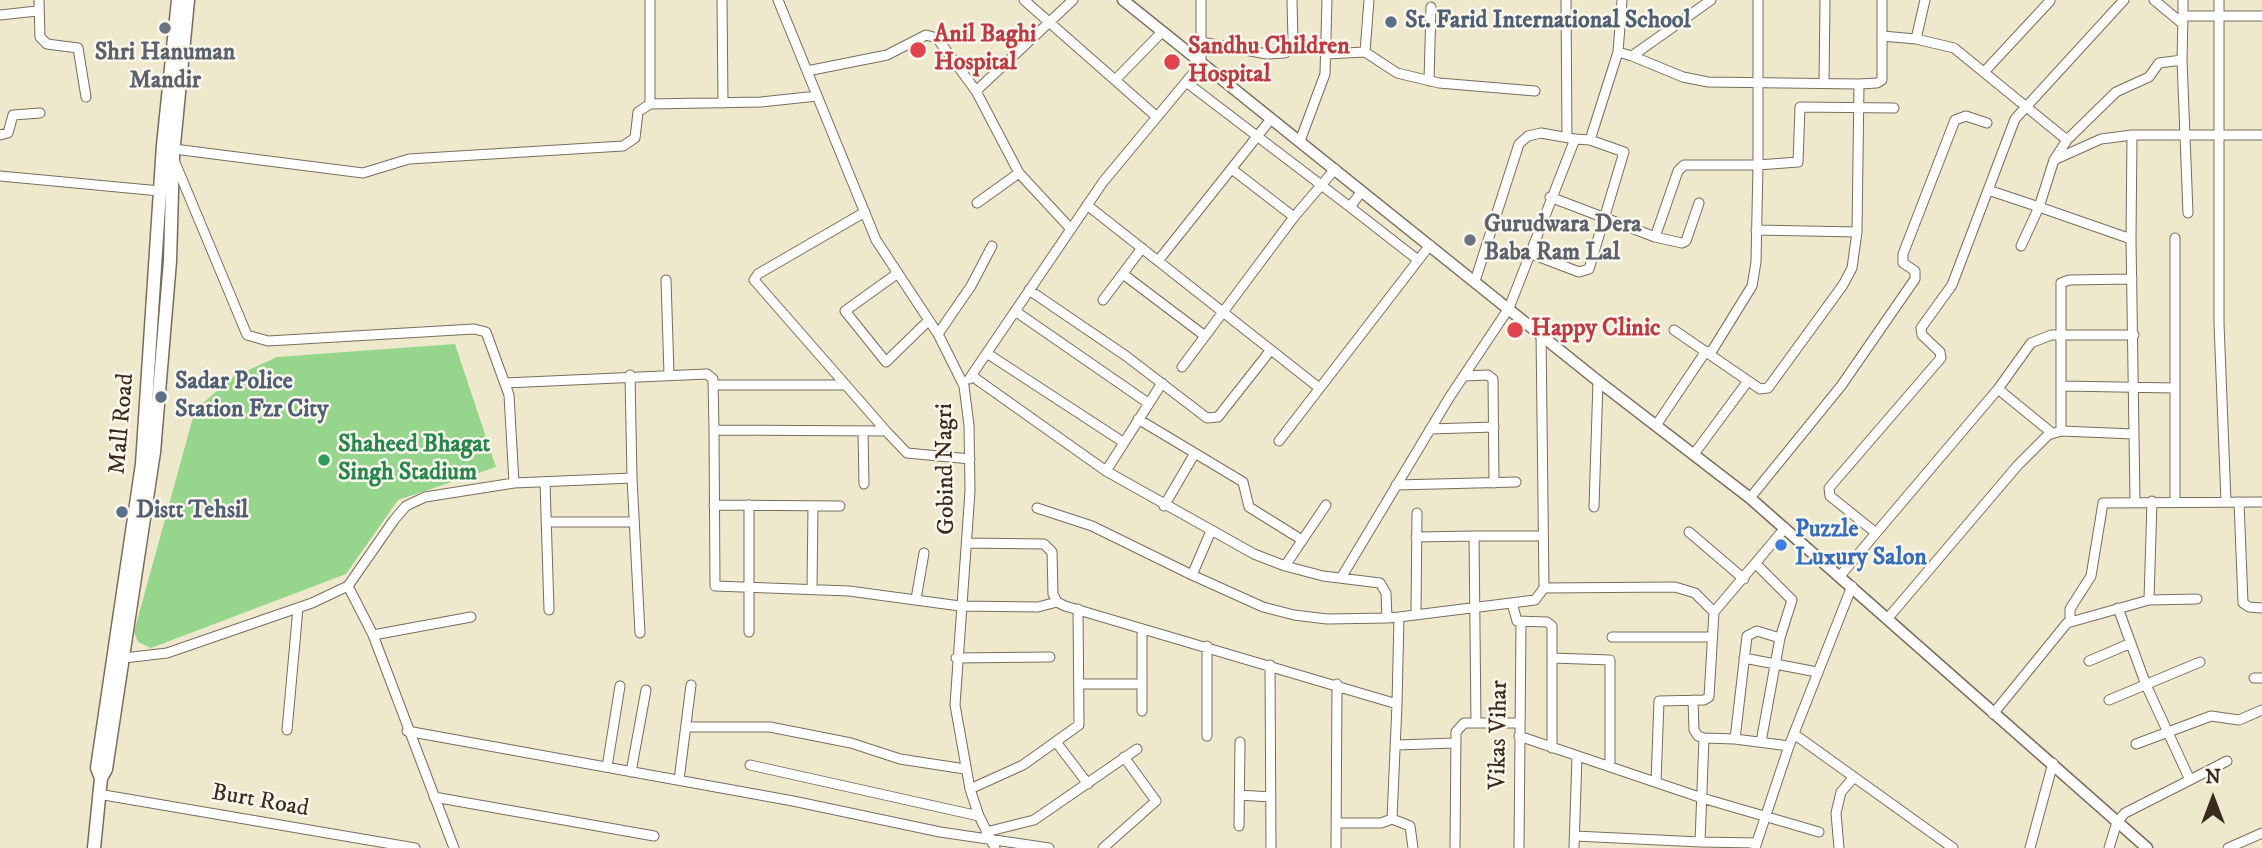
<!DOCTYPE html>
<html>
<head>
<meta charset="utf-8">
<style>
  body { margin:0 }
  #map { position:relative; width:2262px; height:848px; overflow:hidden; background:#eee8cd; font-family:"IM FELL DW Pica",serif }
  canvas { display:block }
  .north { position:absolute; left:2178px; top:764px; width:70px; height:70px; -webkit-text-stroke:5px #fbf7ec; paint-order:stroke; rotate:0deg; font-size:19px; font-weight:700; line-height:28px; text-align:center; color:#3b2a1e }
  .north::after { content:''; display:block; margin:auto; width:24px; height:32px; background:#3b2a1e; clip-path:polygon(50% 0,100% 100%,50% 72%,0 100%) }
</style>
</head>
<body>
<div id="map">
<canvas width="2262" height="848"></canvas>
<div class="north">N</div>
</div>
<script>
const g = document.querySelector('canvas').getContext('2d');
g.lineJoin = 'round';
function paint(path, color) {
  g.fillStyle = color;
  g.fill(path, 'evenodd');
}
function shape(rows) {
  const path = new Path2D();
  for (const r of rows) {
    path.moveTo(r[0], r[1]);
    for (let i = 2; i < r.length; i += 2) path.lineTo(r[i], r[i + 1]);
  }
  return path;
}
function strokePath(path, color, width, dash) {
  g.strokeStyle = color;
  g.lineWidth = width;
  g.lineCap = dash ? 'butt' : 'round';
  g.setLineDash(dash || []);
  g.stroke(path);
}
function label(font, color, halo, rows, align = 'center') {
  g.font = font + ' "IM FELL DW Pica",serif';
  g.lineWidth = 5;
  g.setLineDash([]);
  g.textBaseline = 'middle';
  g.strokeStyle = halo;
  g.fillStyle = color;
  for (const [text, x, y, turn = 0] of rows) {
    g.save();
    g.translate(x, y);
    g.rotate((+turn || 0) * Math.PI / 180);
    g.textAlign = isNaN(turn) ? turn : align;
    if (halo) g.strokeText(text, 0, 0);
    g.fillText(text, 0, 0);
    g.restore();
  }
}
paint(shape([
  [455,344,496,467,398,500,346,574,151,648,138,642,134,632,195,410,233,377,277,357]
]), '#96d68c');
const minor = shape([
  [39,0,40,37,47,44,78,48,86,97],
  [650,0,650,104],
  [722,0,723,103],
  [778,0,876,240,938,334,964,386,969,425,970,491,955,705,970,789,979,816,995,848],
  [1024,0,1157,117],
  [1566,0,1567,137],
  [1758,0,1758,165,1798,162,1800,107,1894,108],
  [2154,0,2183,24],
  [2183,0,2183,16],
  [0,15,37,11],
  [1882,36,1916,39,1954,48,2067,140],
  [1916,39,1925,0],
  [1201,42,1267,54,1285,53,1293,42,1292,0],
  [1365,52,1369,0],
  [1618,52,1622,0],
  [1326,54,1365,52,1397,73,1439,83,1535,91],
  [1632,56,1683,77,1708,82,1859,84,1857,232],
  [2182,60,2188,213],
  [807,71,887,55,926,35,937,38,976,91,1019,173,1070,228],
  [1985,71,2050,1],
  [1116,79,1162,32],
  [1429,81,1431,7],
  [1186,82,1350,207,1362,191],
  [1824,83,1825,0],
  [1859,84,1877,83,1882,80,1882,0],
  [976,91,1073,0],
  [0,135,8,133,13,115,40,113],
  [1300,141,1325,74,1327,0],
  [174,149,363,173,409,159,623,146,635,138,638,112,650,104,761,102,817,96],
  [174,160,247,335,268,341,474,329,486,332,509,395,514,483],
  [2054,160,2101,139,2132,135],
  [1233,170,1294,217],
  [0,176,160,191],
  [1988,190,2039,207,2054,160,2067,140,2116,92,2149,77,2159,63,2182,60,2183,16,2262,16],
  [1550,197,1655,237,1682,243,1686,241,1699,203],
  [977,203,1019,173],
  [1087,205,1318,387],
  [1350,207,1418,260],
  [865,212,758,274,754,280,886,431],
  [1655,237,1678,171,1684,165,1758,165,1756,262,1752,286,1710,354],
  [2175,238,2175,501],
  [2131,239,2135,501],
  [2021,246,2039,207,2131,239,2132,135,2219,135,2219,0],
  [1529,253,1579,272,1589,269,1624,152,1590,140],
  [1158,261,1271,119],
  [898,273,845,311,886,362,929,320],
  [1123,274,1205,336],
  [666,280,669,374],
  [1475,281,1519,144,1528,136,1541,133,1575,139],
  [1029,290,1126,356,1207,418,1218,417,1270,351],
  [1103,300,1142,248],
  [1015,311,1148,403],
  [1674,330,1760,389,1768,388,1843,285,1852,268,1857,232,1756,230],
  [1541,332,1544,588],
  [938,334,971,286,992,246],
  [988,354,1123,442],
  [1182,367,1294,217,1335,169],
  [972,376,1106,471,1254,554,1285,566,1323,576,1380,583,1386,593,1387,618,1399,617],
  [1464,376,1488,375,1493,379,1494,483],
  [969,379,1103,182,1201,64,1201,0],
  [505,383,707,374,713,379,714,430,886,431,907,453,970,459],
  [713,385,846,385],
  [2063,386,2174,388],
  [1998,389,2052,433],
  [1138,419,1243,482,1249,507,1302,540],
  [1657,424,1706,351],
  [1430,429,1494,427],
  [714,430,715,586,849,591,960,606,1038,607,1057,602],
  [863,431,864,484],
  [2061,431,2061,283,2069,280,2132,279],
  [1279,441,1430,245],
  [1694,454,1748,381],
  [1106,471,1162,383],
  [632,478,640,633],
  [545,482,549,610],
  [1396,485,1516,482],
  [1750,498,1841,386,1915,279,1915,271,1903,263,1903,254,1955,120,1966,116,1987,123],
  [2226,502,2219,323,2219,135,2262,135],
  [2239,502,2243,603,2249,607,2262,608],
  [714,505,840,506],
  [749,505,749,632],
  [1164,506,1195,453],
  [1594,507,1598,381],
  [1037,508,1092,526,1192,575],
  [546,522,634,522],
  [1211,531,1192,575,1263,607,1294,615,1327,619,1387,618],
  [1689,532,1744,579],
  [1876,533,1998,389,2031,343,2051,335,2134,335],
  [1416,537,1474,536],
  [967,543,1044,544,1052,552,1053,594,1057,602,1065,606,1397,704,1392,819,1381,823,1336,823],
  [1756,564,1792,600,1780,638],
  [1285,566,1326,505],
  [1840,576,1876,533,1830,496,1829,488,1941,358,1940,352,1922,335,1921,328,1952,285,2015,119,2124,0],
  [1341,578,1449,398,1509,308,1575,139,1590,140,1618,52,1632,56,1711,0],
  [348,586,394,520,406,506,425,497,514,483,632,478,630,375],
  [812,589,813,506],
  [916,599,924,553],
  [2149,600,2197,599],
  [1512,603,1517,621,1547,622,1552,626,1552,748],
  [1416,613,1417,513],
  [1888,618,2018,465,2048,435,2061,431,2134,434],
  [2070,622,2070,609,2091,576,2103,503,2262,502],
  [373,635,471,617],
  [1612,637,1712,637],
  [124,658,167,653,312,603,348,586,373,635,454,848],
  [956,658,1050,657],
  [1552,658,1610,660,1610,767],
  [1744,658,1817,672],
  [2089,661,2131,643],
  [1270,665,1271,848],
  [2254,678,2262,678],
  [1081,684,1142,684],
  [1693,700,1694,730,1698,736,1704,738],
  [2109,700,2200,662],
  [1397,704,1399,617,1535,600,1544,588,1675,587,1695,593,1714,612],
  [1142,711,1142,630],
  [1993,714,2067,623,2149,600,2152,501],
  [1520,723,1476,723,1474,536,1543,536],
  [686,727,770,727,851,743,900,759,965,769],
  [287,730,298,608],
  [407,731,793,801,940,832,1049,848],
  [1794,734,1953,848],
  [1207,736,1207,646],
  [1519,736,1702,798,1819,832],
  [1056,742,1088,784],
  [1761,742,1780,638,1757,631,1747,636,1735,739,1789,746],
  [2136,744,2211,716,2239,720,2262,710],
  [1396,745,1455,743],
  [750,765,979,816],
  [607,767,620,686],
  [631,772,646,690],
  [679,780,691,685],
  [2190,780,2227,761],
  [1656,782,1659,701,1704,700,1709,697,1714,612,1785,528],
  [970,789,1023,765,1079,725,1078,609],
  [98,794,415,848],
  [1239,795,1271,797],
  [434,797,654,836],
  [1392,819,1410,826,1413,848],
  [1239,826,1240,742],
  [986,832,1034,820,1137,749],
  [1575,836,1700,842,1704,738,1735,739],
  [1700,842,1757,843],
  [1103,848,1156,801,1124,757],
  [1336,848,1337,684],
  [1455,848,1456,732,1464,723,1476,723],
  [1519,848,1521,623],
  [1574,848,1577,756],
  [1755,848,1789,746,1852,586],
  [1839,848,1836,813,1841,792,1854,777],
  [2030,848,2053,763],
  [2109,848,2117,822,2125,813,2190,780,2146,685,2118,608],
  [2228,848,2262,833]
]);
const major = shape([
  [1123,0,1598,381,1750,498,2147,848]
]);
const highway = shape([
  [101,778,106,769,154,452,170,261,173,155,188,0],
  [94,848,101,778,97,768,142,464,163,145,178,0]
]);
strokePath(minor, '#7a6c5b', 11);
strokePath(major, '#7a6c5b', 13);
strokePath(highway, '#7a6c5b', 15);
strokePath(minor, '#fff', 9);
strokePath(major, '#fff', 10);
strokePath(highway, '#fff', 12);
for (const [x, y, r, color] of [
  [1391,22,7,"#5c6f8a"],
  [165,28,7,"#6b7280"],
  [918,50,9,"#e0444e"],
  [1172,62,9,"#e0444e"],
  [1470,240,7,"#6b7280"],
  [1515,330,9,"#e0444e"],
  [161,397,7,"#5c6f8a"],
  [324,460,7,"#2e9e5b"],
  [122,512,7,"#5c6f8a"],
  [1781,545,7,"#3f7fe0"]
]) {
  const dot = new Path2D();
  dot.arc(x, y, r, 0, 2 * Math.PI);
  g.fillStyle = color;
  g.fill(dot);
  strokePath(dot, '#fbf7ec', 2.5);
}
label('bold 24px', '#4e5e75', '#fbf7ec', [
  ["St. Farid International School",1405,22],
  ["Sadar Police",175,383],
  ["Station Fzr City",175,411],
  ["Distt Tehsil",136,512]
], 'left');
label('bold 24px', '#be3a42', '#fbf7ec', [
  ["Anil Baghi",934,36],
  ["Hospital",934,64],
  ["Sandhu Children",1188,48],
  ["Hospital",1188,76],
  ["Happy Clinic",1531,330]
], 'left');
label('bold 24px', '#5b616d', '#fbf7ec', [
  ["Shri Hanuman",165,54],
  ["Mandir",165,82],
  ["Gurudwara Dera",1484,226,"left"],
  ["Baba Ram Lal",1484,254,"left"]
]);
label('24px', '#3b2a1e', '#fbf7ec', [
  ["Mall Road",123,424,-85],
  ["Gobind Nagri",947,469,-91],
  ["Vikas Vihar",1500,735,-89],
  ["Burt Road",260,802,10]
]);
label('bold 24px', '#27864d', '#fbf7ec', [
  ["Shaheed Bhagat",338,446],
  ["Singh Stadium",338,474]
], 'left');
label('bold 24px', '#366cbe', '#fbf7ec', [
  ["Puzzle",1795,531],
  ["Luxury Salon",1795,559]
], 'left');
</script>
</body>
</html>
